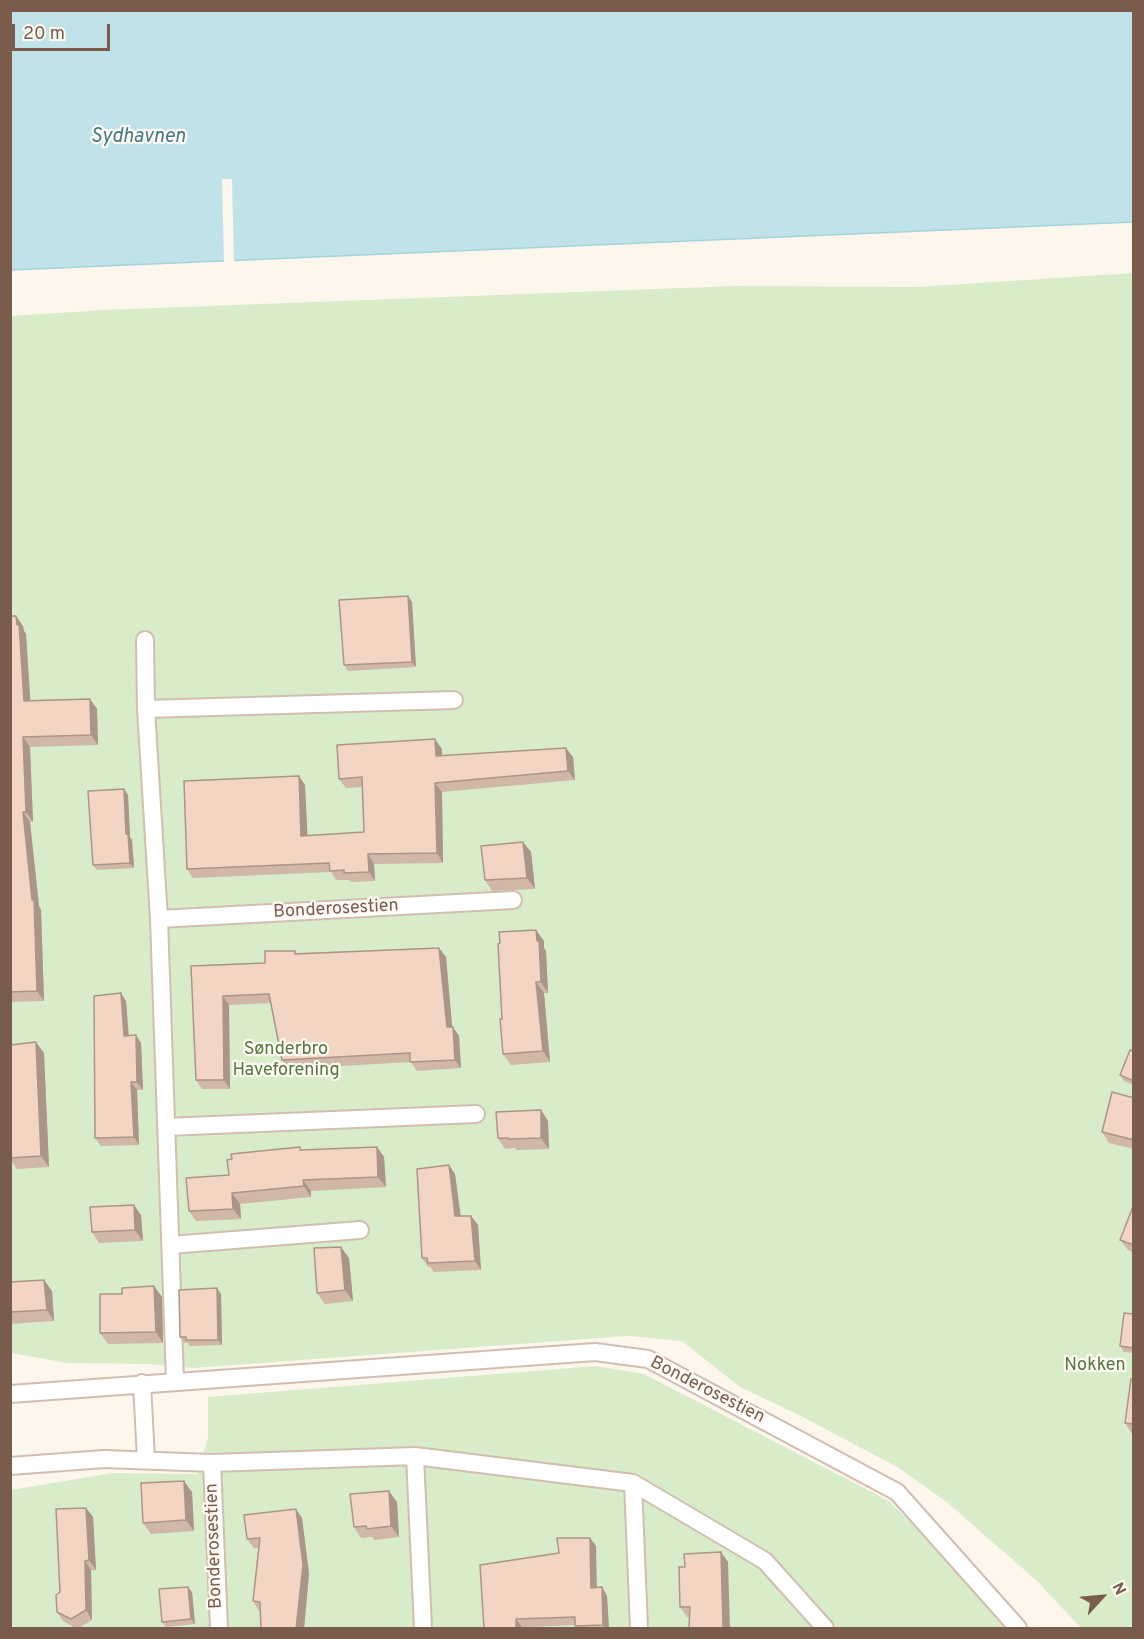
<!DOCTYPE html>
<html>
<head>
<meta charset="utf-8">
<style>
  body { margin:0 }
  #map { position:relative; width:1144px; height:1639px; overflow:hidden; background:#fdf6ec; font-family:Overpass,sans-serif }
  canvas { display:block }
  .frame { position:absolute; inset:0; border:12px solid #7a5c4d; pointer-events:none }
  .north { position:absolute; left:1072px; top:1567px; width:60px; height:60px; -webkit-text-stroke:4px #fffaf3; paint-order:stroke; rotate:64deg; font-size:16px; font-weight:700; line-height:24px; text-align:center; color:#7a5c4d }
  .north::after { content:''; display:block; margin:auto; width:21px; height:27px; background:#7a5c4d; clip-path:polygon(50% 0,100% 100%,50% 72%,0 100%) }
  .scale { position:absolute; left:12px; top:24px; width:98px; height:27px; box-sizing:border-box; border:3px solid #7a5c4d; border-top:0; padding-left:8px; font-size:18px; line-height:21px; white-space:nowrap; color:#7a5c4d; -webkit-text-stroke:4px #fffaf3; paint-order:stroke }
</style>
</head>
<body>
<div id="map">
<canvas width="1144" height="1639"></canvas>
<div class="frame"></div>
<div class="north">N</div>
<div class="scale">20 m</div>
</div>
<script>
const g = document.querySelector('canvas').getContext('2d');
g.lineJoin = 'round';
function paint(path, color) {
  g.fillStyle = color;
  g.fill(path, 'evenodd');
}
function shape(rows) {
  const path = new Path2D();
  for (const r of rows) {
    path.moveTo(r[0], r[1]);
    for (let i = 2; i < r.length; i += 2) path.lineTo(r[i], r[i + 1]);
  }
  return path;
}
function strokePath(path, color, width, dash) {
  g.strokeStyle = color;
  g.lineWidth = width;
  g.lineCap = dash ? 'butt' : 'round';
  g.setLineDash(dash || []);
  g.stroke(path);
}
function label(font, color, halo, rows, align = 'center') {
  g.font = font + ' Overpass,sans-serif';
  g.lineWidth = 4.5;
  g.setLineDash([]);
  g.textBaseline = 'middle';
  g.strokeStyle = halo;
  g.fillStyle = color;
  for (const [text, x, y, turn = 0] of rows) {
    g.save();
    g.translate(x, y);
    g.rotate((+turn || 0) * Math.PI / 180);
    g.textAlign = isNaN(turn) ? turn : align;
    if (halo) g.strokeText(text, 0, 0);
    g.fillText(text, 0, 0);
    g.restore();
  }
}
paint(shape([
  [1133,273,1133,1628,1081,1628,1037,1581,948,1503,899,1468,801,1416,740,1387,682,1341,628,1336,193,1368,148,1364,67,1363,11,1353,11,316,104,310,734,286,917,287],
  [596,1366,644,1374,889,1501,972,1584,1009,1628,11,1628,11,1490,112,1473,197,1474,208,1438,208,1397]
]), '#d8ecc9');
const water = shape([
  [10,11,1133,11,1133,222,11,270,10,11]
]);
paint(water, '#bfe3e8');
strokePath(water, '#a5d3da', 1.5);
paint(shape([
  [222,179,232,179,234,263,224,264]
]), '#fdf6ec');
const service = shape([
  [145,640,146,709,159,919,175,1381],
  [146,709,454,700],
  [159,919,513,900],
  [166,1127,476,1114],
  [171,1245,360,1230],
  [142,1383,146,1460],
  [10,1394,595,1352,648,1359,897,1492,1018,1628],
  [415,1456,423,1628],
  [212,1463,219,1628],
  [10,1466,104,1459,212,1463,415,1456,633,1483,765,1561,825,1628],
  [633,1483,639,1628]
]);
strokePath(service, '#d1beb0', 20);
strokePath(service, '#fff', 16);
paint(shape([
  [412,602,416,667,348,671,344,665],
  [10,616,16,616,23,626,24,631,26,634,30,700,90,699,97,709,98,745,30,747,33,822,30,822,39,906,41,910,44,1001,10,1002],
  [442,749,442,756,573,757,575,780,442,792,443,863,374,864,375,881,351,882,349,880,336,880,331,872,193,878,187,869,299,776,305,785,307,836,364,832,362,787,346,788,339,779],
  [128,795,130,837,132,840,134,868,97,870,93,865],
  [523,842,531,852,535,889,492,891,485,880],
  [544,941,544,948,546,951,548,993,544,993,550,1062,511,1065,503,1054,500,943],
  [439,948,446,957,452,1027,459,1036,461,1068,417,1071,411,1062,288,1069,282,1060,271,1003,229,1005,230,1089,202,1089,196,1080,191,966,265,963,295,951,297,953],
  [126,1001,129,1035,141,1043,143,1090,137,1090,139,1145,101,1146,95,1138],
  [10,1045,44,1053,49,1167,17,1169,10,1159],
  [1134,1051,1134,1085,1124,1081,1120,1075],
  [1134,1098,1134,1149,1109,1143,1102,1132],
  [548,1121,549,1149,516,1150,515,1148,505,1149,498,1138],
  [377,1147,384,1157,386,1187,311,1191,311,1197,240,1204,241,1219,196,1221,189,1211,229,1175,302,1150],
  [449,1165,455,1174,460,1216,471,1216,478,1225,481,1270,434,1272,430,1267,428,1267,422,1258],
  [1134,1204,1134,1253,1128,1250,1120,1240],
  [141,1215,143,1241,99,1243,92,1232],
  [349,1258,353,1301,325,1304,317,1293],
  [10,1282,52,1291,54,1321,10,1324],
  [221,1294,222,1345,190,1346,188,1343,184,1343,180,1337],
  [162,1297,163,1343,108,1344,100,1333],
  [1134,1314,1134,1353,1124,1352,1120,1346],
  [1134,1380,1134,1434,1132,1434,1125,1423],
  [192,1492,194,1531,151,1534,143,1523],
  [397,1502,399,1537,374,1540,372,1537,361,1538,354,1527],
  [86,1508,93,1517,96,1570,91,1570,92,1620,77,1629,63,1621,57,1612,60,1592],
  [302,1518,309,1574,304,1629,261,1629,260,1611,259,1611,253,1601,258,1548,254,1548,247,1539],
  [590,1538,596,1546,596,1588,602,1587,607,1596,609,1629,576,1629,575,1625,484,1629,559,1553],
  [728,1562,689,1617,687,1617,680,1607,685,1567],
  [192,1592,195,1624,166,1627,162,1622]
]), '#d1b7a8');
paint(shape([
  [408,596,412,602,416,667,412,662],
  [16,616,23,626,24,631,26,634,31,711,24,701],
  [90,699,97,709,98,745,91,735],
  [23,737,30,747,33,822,26,812],
  [435,739,442,749,442,766,436,756],
  [566,748,573,757,575,780,568,771],
  [299,776,305,785,308,845,301,836],
  [435,783,442,792,443,863,437,853],
  [124,789,128,795,130,837,132,840,134,868,130,863,126,834],
  [23,812,30,822,39,906,41,910,44,1001,37,991,32,900],
  [523,842,531,852,535,889,527,878],
  [368,854,374,864,375,881,369,872],
  [536,930,544,941,544,948,546,951,548,993,541,982],
  [439,948,446,957,453,1036,447,1027],
  [536,982,544,993,550,1062,543,1051],
  [121,993,126,1001,129,1043,124,1036],
  [223,996,229,1005,230,1089,224,1080],
  [453,1027,459,1036,461,1068,455,1060],
  [136,1035,141,1043,143,1090,137,1082],
  [36,1042,44,1053,49,1167,41,1156],
  [131,1082,137,1090,139,1145,134,1137],
  [541,1110,548,1121,549,1149,541,1138],
  [377,1147,384,1157,386,1187,378,1177],
  [449,1165,455,1174,462,1225,455,1216],
  [303,1180,311,1191,311,1197,304,1186],
  [232,1193,240,1204,241,1219,233,1209],
  [134,1205,141,1215,143,1241,135,1230],
  [471,1216,478,1225,481,1270,475,1261],
  [341,1247,349,1258,353,1301,345,1290],
  [44,1280,52,1291,54,1321,47,1310],
  [154,1286,162,1297,163,1343,156,1332],
  [217,1288,221,1294,222,1345,218,1340],
  [184,1481,192,1492,194,1531,186,1520],
  [389,1491,397,1502,399,1537,391,1526],
  [86,1508,93,1517,96,1570,89,1560],
  [296,1509,302,1518,309,1574,304,1629,296,1629],
  [590,1538,596,1546,597,1596,591,1588],
  [721,1552,728,1562,730,1629,723,1627],
  [85,1561,91,1570,92,1620,86,1610],
  [188,1587,192,1592,195,1624,191,1619],
  [602,1587,607,1596,609,1629,605,1629,603,1625],
  [516,1619,522,1627,522,1629,516,1629]
]), '#aa9588');
const building = shape([
  [408,596,412,662,344,665,339,600,408,596],
  [10,616,16,616,17,625,19,624,24,701,90,699,91,735,23,737,26,812,23,812,32,900,34,900,37,991,10,992,10,616],
  [435,739,436,756,566,748,568,771,435,783,437,853,368,854,369,872,344,873,344,870,330,871,329,863,187,869,184,781,299,776,301,836,364,832,362,777,339,779,337,745,435,739],
  [124,789,126,834,128,834,130,863,93,865,88,791,124,789],
  [523,842,527,878,485,880,481,846,523,842],
  [536,930,537,941,539,940,541,982,536,982,543,1051,503,1054,500,1019,502,1019,498,944,500,943,499,932,536,930],
  [439,948,447,1027,453,1027,455,1060,410,1062,410,1053,282,1060,269,994,223,996,224,1080,196,1080,191,966,265,963,265,951,295,951,295,954,439,948],
  [121,993,124,1036,136,1035,137,1082,131,1082,134,1137,95,1138,94,996,121,993],
  [36,1042,41,1156,10,1158,10,1045,36,1042],
  [1130,1050,1134,1051,1134,1081,1120,1075,1130,1050],
  [1112,1092,1134,1098,1134,1140,1102,1132,1112,1092],
  [541,1110,541,1138,508,1139,508,1138,498,1138,496,1112,541,1110],
  [300,1147,300,1150,377,1147,378,1177,303,1180,304,1186,232,1193,233,1209,189,1211,186,1178,229,1175,227,1160,232,1159,231,1154,300,1147],
  [449,1165,455,1216,471,1216,475,1261,428,1263,427,1258,422,1258,417,1169,449,1165],
  [1134,1204,1134,1245,1120,1240,1134,1204],
  [134,1205,135,1230,92,1232,90,1207,134,1205],
  [341,1247,345,1290,317,1293,314,1248,341,1247],
  [44,1280,47,1310,10,1312,10,1282,44,1280],
  [154,1286,156,1332,100,1333,100,1294,122,1294,122,1288,154,1286],
  [217,1288,218,1340,186,1340,186,1337,180,1337,179,1290,217,1288],
  [1124,1313,1134,1314,1134,1348,1120,1346,1124,1313],
  [1131,1379,1134,1380,1134,1424,1125,1423,1131,1379],
  [184,1481,186,1520,143,1523,141,1483,184,1481],
  [389,1491,391,1526,367,1529,366,1526,354,1527,350,1494,389,1491],
  [86,1508,89,1560,85,1561,86,1610,71,1619,57,1612,56,1595,60,1592,56,1509,86,1508],
  [296,1509,303,1565,296,1629,261,1629,260,1602,253,1601,260,1538,247,1539,244,1515,296,1509],
  [557,1538,590,1538,591,1588,602,1587,603,1625,575,1626,575,1617,516,1619,516,1629,484,1629,480,1565,559,1553,557,1538],
  [721,1552,723,1627,730,1627,730,1629,689,1629,690,1607,680,1607,679,1567,685,1567,684,1554,721,1552],
  [188,1587,191,1619,162,1622,159,1589,188,1587]
]);
paint(building, '#f3d5c3');
strokePath(building, '#aa9588', 1.5);
label('18px', '#7a5c4d', '#fffaf3', [
  ["Bonderosestien",336,910,-3],
  ["Bonderosestien",707,1391,27],
  ["Bonderosestien",215,1546,-92]
]);
label('18px', '#537a41', '#fffaf3', [
  ["Sønderbro",286,1050],
  ["Haveforening",286,1071],
  ["Nokken",1095,1366]
]);
label('italic 20px', '#437c86', '#fffaf3', [
  ["Sydhavnen",138,138]
]);
</script>
</body>
</html>
